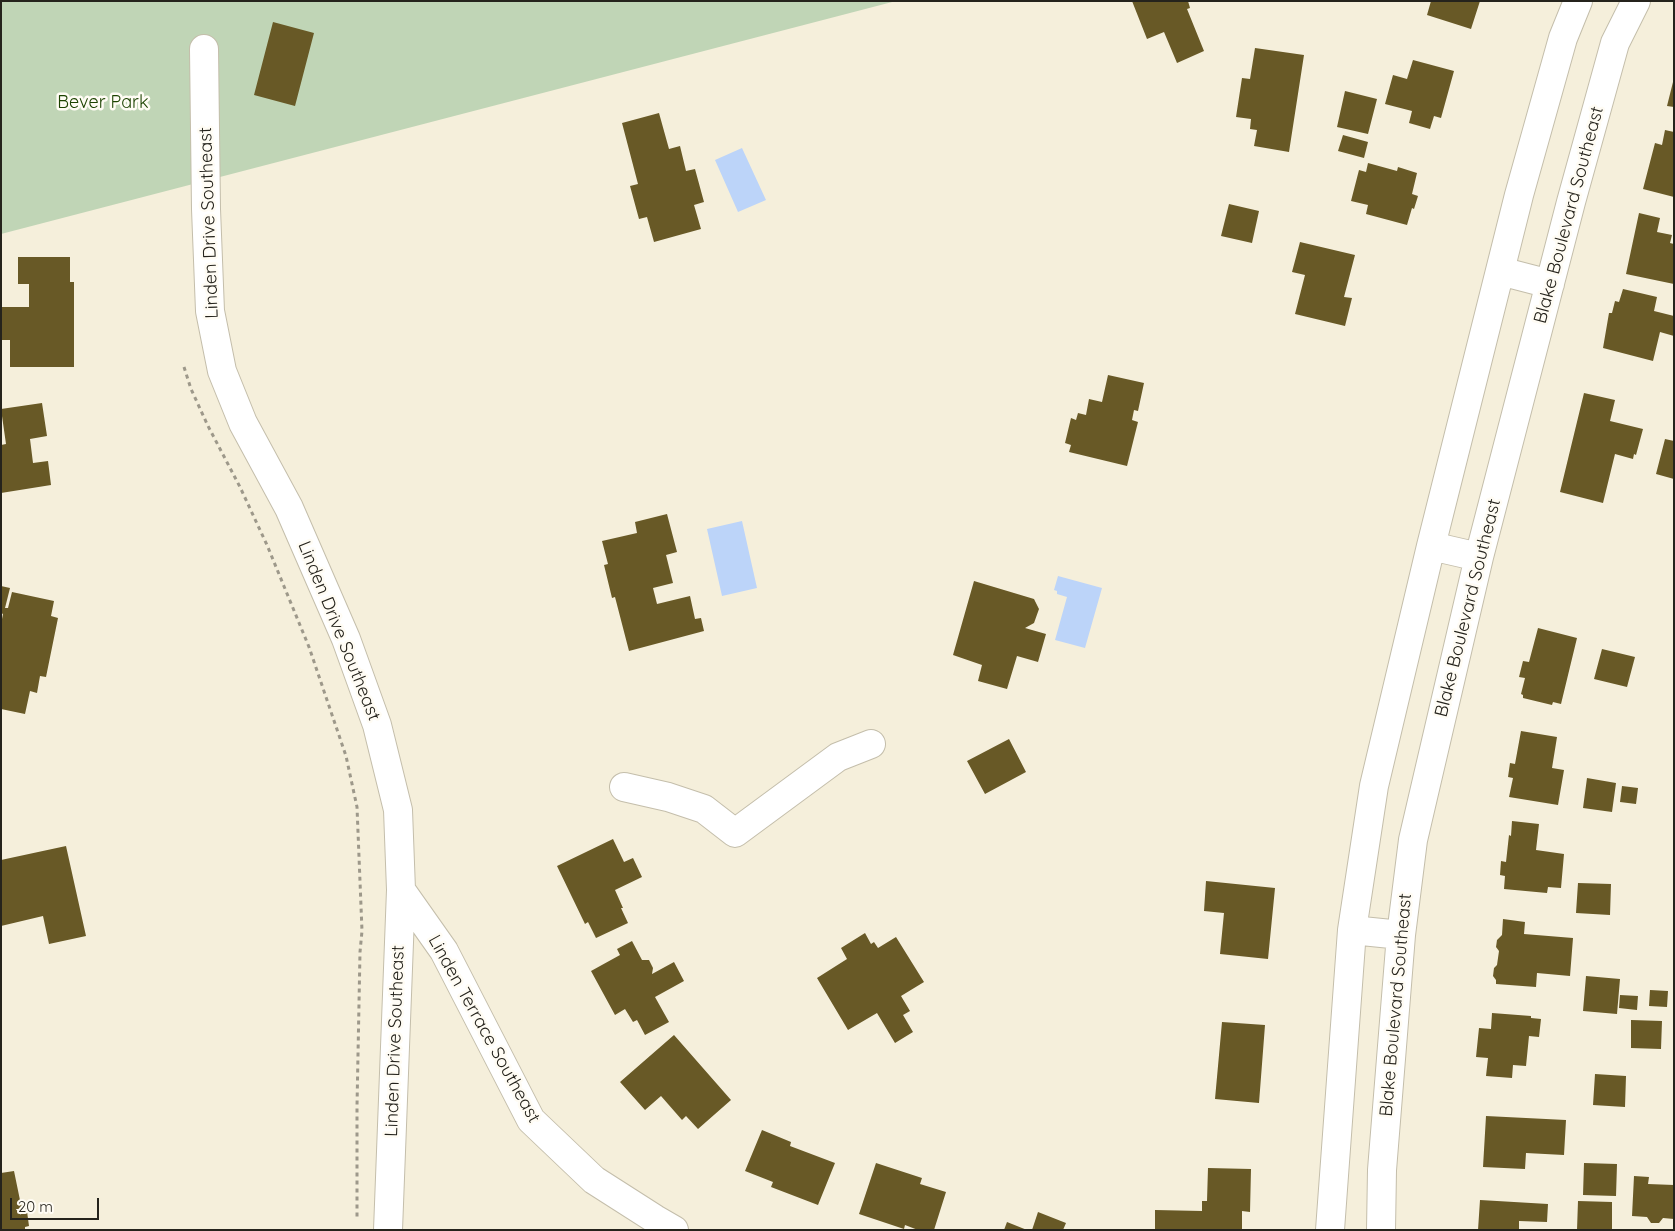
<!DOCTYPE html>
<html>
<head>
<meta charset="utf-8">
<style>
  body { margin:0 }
  #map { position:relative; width:1675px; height:1231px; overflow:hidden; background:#f5efdb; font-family:Quicksand,sans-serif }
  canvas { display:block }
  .frame { position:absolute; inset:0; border:2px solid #25231c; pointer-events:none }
  .scale { position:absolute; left:10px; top:1198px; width:89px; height:22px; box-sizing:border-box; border:2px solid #25231c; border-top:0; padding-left:6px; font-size:15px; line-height:18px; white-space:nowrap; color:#25231c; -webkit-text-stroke:4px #fffcf4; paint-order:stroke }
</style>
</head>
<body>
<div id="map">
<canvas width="1675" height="1231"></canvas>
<div class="frame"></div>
<div class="scale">20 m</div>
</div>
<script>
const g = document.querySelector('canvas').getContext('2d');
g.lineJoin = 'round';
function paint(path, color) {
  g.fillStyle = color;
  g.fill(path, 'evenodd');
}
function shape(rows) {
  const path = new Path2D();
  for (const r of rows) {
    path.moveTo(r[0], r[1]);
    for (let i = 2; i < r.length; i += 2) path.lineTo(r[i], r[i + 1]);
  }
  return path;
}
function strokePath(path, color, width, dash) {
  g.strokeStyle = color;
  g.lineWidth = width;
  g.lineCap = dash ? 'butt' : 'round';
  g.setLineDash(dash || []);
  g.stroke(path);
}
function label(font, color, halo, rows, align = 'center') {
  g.font = font + ' Quicksand,sans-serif';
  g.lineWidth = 5;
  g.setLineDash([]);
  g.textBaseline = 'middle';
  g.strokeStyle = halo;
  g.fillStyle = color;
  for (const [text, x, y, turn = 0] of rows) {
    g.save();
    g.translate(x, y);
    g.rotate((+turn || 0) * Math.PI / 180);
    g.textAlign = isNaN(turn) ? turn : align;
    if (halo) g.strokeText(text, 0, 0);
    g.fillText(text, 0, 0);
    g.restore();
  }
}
paint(shape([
  [1,1,896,1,1,234]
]), '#c0d5b6');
paint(shape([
  [742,148,766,200,738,212,715,160],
  [742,521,757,588,722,596,707,529],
  [1058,576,1102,588,1085,648,1055,640,1067,597,1057,594,1057,591,1054,590]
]), '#bcd4f9');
paint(shape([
  [1132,1,1188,1,1190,8,1187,9,1204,51,1177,63,1164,32,1147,39],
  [1431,1,1480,1,1471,29,1427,15],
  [273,22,314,33,295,106,254,95],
  [1255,48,1304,55,1289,152,1254,146,1257,130,1250,129,1251,119,1236,117,1242,78,1250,79],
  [1413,60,1454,71,1441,118,1434,116,1430,129,1409,123,1412,111,1385,104,1393,75,1407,79],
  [1673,82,1674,83,1674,107,1667,106],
  [1345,91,1377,99,1368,134,1337,127],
  [659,113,669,149,680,146,686,171,695,169,704,202,694,205,701,229,654,242,647,217,639,219,630,186,638,184,622,123],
  [1665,130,1674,132,1674,197,1643,189,1655,143,1662,145],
  [1343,135,1368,142,1364,158,1338,151],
  [1368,163,1397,171,1398,167,1417,173,1412,194,1418,196,1414,209,1412,208,1407,225,1366,214,1368,205,1351,201,1359,170,1366,172],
  [1229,204,1259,211,1252,243,1221,236],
  [1639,213,1660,218,1657,232,1672,235,1670,243,1674,244,1674,284,1626,274],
  [1300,242,1355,255,1344,297,1352,298,1345,326,1295,314,1305,275,1292,272],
  [18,257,70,257,70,282,74,282,74,367,10,367,10,340,1,340,1,307,29,307,29,284,18,284],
  [1623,289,1657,297,1654,311,1674,316,1674,336,1660,332,1653,361,1603,348,1609,313,1612,313,1615,301,1619,302],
  [1108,375,1144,383,1138,411,1134,410,1132,420,1138,422,1127,466,1069,452,1071,445,1065,443,1071,418,1076,420,1078,413,1086,415,1089,399,1102,402],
  [1584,393,1615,400,1610,421,1643,429,1636,455,1634,454,1633,459,1615,454,1603,503,1560,492],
  [42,403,47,436,30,439,33,463,48,461,51,485,1,493,1,445,6,444,1,409],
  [1665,439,1674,441,1674,479,1656,474],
  [667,514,677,552,666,555,673,583,653,588,657,604,690,596,695,619,701,618,704,631,629,651,615,597,612,598,604,565,608,564,602,541,637,533,635,522],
  [974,581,1034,599,1039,609,1034,623,1025,628,1046,634,1038,662,1017,656,1007,689,978,681,982,665,953,655],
  [1,586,10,588,5,608,8,608,12,592,54,601,51,616,58,618,46,677,40,676,37,693,30,691,25,714,1,709,1,624,3,614,1,613],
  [1538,628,1577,638,1561,704,1553,702,1552,705,1523,698,1523,695,1521,694,1525,678,1519,677,1523,661,1529,662],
  [1602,649,1635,657,1627,687,1594,679],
  [1521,731,1557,737,1552,768,1564,770,1558,805,1509,797,1513,778,1508,777,1510,763,1515,764],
  [1009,739,1026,772,985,794,967,761],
  [1587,778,1616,783,1612,812,1583,808],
  [1622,786,1638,788,1636,804,1620,802],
  [1512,821,1539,824,1536,850,1564,854,1561,888,1548,887,1547,893,1504,889,1505,876,1500,875,1501,861,1506,862,1509,835,1511,836],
  [613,839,624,862,633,858,642,877,615,890,623,908,621,908,628,923,596,938,588,922,585,924,557,866],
  [66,846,86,936,49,944,43,916,1,926,1,860],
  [1206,881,1275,888,1268,959,1220,954,1224,913,1204,911],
  [1578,883,1611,884,1610,915,1576,913],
  [1503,919,1525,922,1524,934,1573,938,1570,976,1537,973,1536,987,1496,984,1496,980,1493,976,1494,968,1497,965,1499,951,1496,947,1497,940,1502,935],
  [865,933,871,944,874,942,878,948,896,937,924,982,901,996,910,1011,903,1015,913,1032,895,1043,877,1013,848,1030,817,978,847,959,841,948],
  [632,941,642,960,649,960,653,968,652,974,674,962,684,981,655,997,669,1022,645,1035,637,1020,633,1022,625,1009,615,1015,591,971,620,955,617,949],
  [1586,976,1620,979,1617,1014,1583,1011],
  [1650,990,1668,991,1667,1007,1649,1006],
  [1620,995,1638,996,1637,1010,1619,1008],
  [1492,1013,1531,1016,1531,1018,1541,1019,1539,1037,1529,1036,1526,1066,1513,1065,1512,1078,1486,1076,1488,1058,1476,1057,1479,1028,1491,1029],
  [1631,1020,1662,1021,1661,1049,1631,1048],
  [1222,1022,1265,1025,1259,1103,1215,1099],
  [674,1035,731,1100,698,1129,686,1116,682,1120,661,1096,645,1110,620,1082],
  [1595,1074,1626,1076,1625,1107,1593,1105],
  [1486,1116,1566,1120,1564,1155,1526,1153,1525,1169,1483,1167],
  [762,1130,791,1142,790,1146,835,1163,818,1205,771,1187,773,1182,745,1171],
  [876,1163,922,1178,920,1184,946,1192,934,1230,918,1230,905,1225,904,1229,859,1214],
  [1584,1163,1617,1164,1616,1196,1583,1195],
  [1208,1168,1251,1169,1250,1212,1242,1211,1242,1230,1155,1230,1155,1210,1202,1211,1202,1201,1207,1201],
  [14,1171,21,1205,26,1204,29,1226,25,1227,25,1230,1,1230,1,1173],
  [1634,1176,1649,1177,1648,1184,1674,1185,1674,1219,1663,1218,1659,1223,1651,1223,1647,1217,1632,1216],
  [1480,1200,1548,1204,1547,1222,1519,1221,1519,1230,1478,1230],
  [1578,1201,1612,1202,1612,1230,1577,1230],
  [1038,1212,1066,1223,1063,1230,1032,1230],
  [1007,1222,1027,1230,1004,1230]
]), '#685926');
const minor = shape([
  [204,49,206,209,210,311,222,371,243,423,289,508,346,639,377,725,398,810,401,890,388,1230],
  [1500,271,1550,284],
  [1431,546,1479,557],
  [624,787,668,797,704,809,735,833,838,757,871,744],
  [401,890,444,951,531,1120,594,1180,655,1219,674,1230],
  [1352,930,1401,935],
  [1330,1230,1352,930,1374,786,1431,546,1519,195,1563,38,1578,1],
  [1381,1230,1382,1170,1401,935,1413,840,1479,557,1571,202,1615,43,1636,1]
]);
strokePath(minor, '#c4beab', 30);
strokePath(shape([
  [184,367,191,389,208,426,240,487,267,545,309,647,346,756,357,807,362,931,360,952,357,1106,357,1217]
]), '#9d988a', 3, [4, 4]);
strokePath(minor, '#fff', 28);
label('18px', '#1c4300', '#fffcf4', [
  ["Bever Park",103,103]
]);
label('18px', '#25231c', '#fffcf4', [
  ["Blake Boulevard Southeast",1569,215,-75],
  ["Linden Drive Southeast",209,223,-92],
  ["Blake Boulevard Southeast",1468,608,-76],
  ["Linden Drive Southeast",339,631,68],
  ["Blake Boulevard Southeast",1396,1005,-85],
  ["Linden Terrace Southeast",484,1029,61],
  ["Linden Drive Southeast",395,1041,-88]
]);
</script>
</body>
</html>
